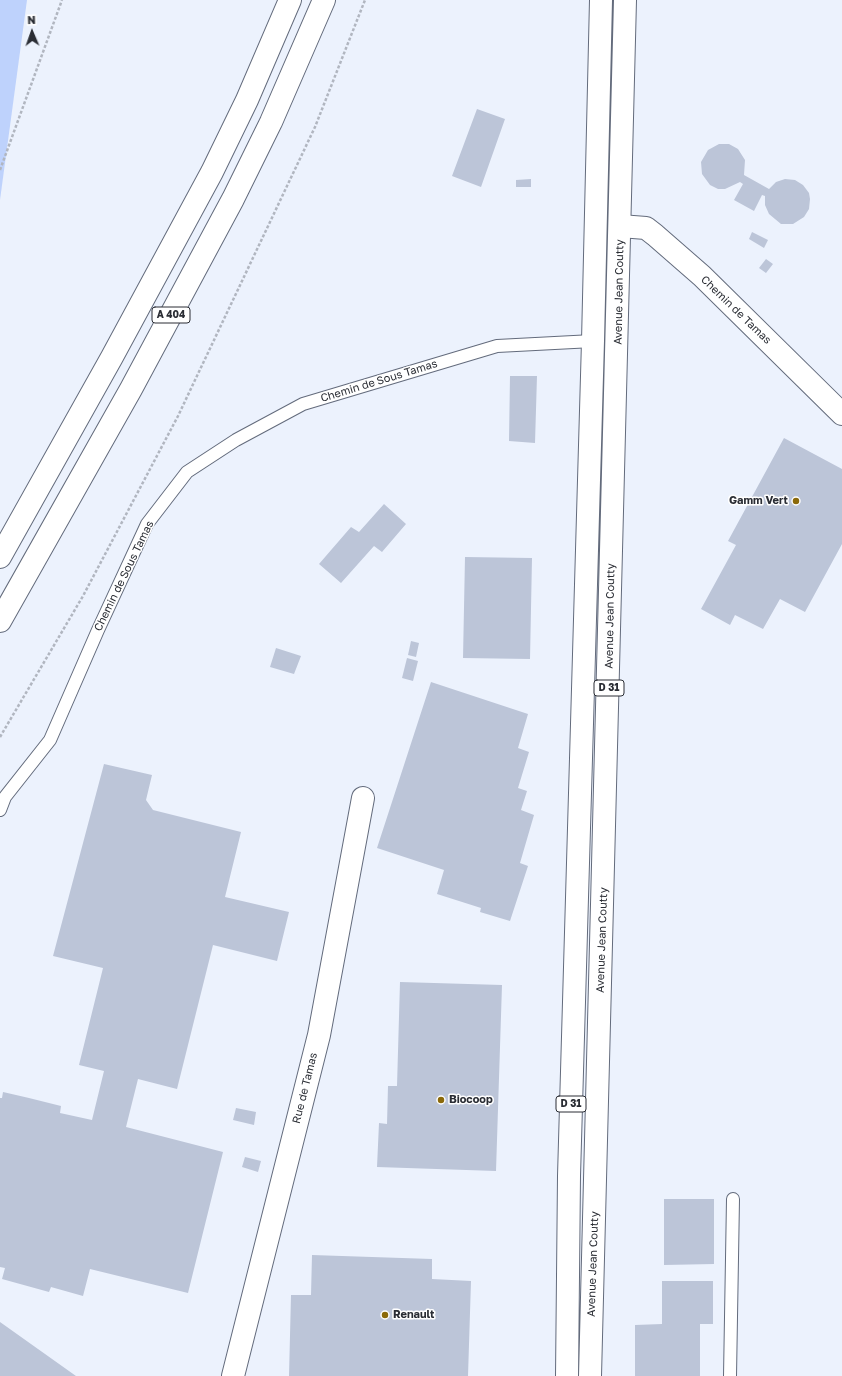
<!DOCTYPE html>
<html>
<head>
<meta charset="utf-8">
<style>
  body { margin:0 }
  #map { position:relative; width:842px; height:1376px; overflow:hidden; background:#ecf2fd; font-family:"Golos Text",sans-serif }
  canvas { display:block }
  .north { position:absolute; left:12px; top:12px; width:40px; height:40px; -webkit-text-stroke:3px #fff; paint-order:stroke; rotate:358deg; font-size:11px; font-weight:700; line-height:16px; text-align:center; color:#2a2d34 }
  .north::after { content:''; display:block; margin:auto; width:14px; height:18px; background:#2a2d34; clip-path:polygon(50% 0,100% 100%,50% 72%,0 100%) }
</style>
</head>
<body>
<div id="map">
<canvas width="842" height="1376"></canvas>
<div class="north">N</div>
</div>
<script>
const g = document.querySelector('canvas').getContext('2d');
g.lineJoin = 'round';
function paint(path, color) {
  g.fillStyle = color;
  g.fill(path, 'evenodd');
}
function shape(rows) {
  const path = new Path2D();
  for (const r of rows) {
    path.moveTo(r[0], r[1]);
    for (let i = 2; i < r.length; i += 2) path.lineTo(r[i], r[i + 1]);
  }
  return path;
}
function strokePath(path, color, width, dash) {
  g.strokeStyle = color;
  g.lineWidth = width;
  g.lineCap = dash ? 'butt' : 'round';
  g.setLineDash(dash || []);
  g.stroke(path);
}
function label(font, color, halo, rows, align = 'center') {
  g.font = font + ' "Golos Text",sans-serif';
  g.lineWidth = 3;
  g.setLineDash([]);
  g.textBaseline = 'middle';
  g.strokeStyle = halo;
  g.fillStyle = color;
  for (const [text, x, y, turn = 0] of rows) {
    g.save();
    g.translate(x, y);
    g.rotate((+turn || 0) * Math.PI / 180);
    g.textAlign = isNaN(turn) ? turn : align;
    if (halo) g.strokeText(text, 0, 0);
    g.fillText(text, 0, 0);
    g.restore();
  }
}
paint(shape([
  [0,0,27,0,0,200]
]), '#bed2fc');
paint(shape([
  [477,109,505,119,481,187,452,176],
  [719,144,729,144,738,149,745,160,744,175,769,189,776,182,785,179,795,180,803,185,809,193,810,199,809,209,804,217,793,224,781,224,769,214,765,205,765,196,762,195,754,211,734,200,743,184,740,182,725,189,718,189,710,185,702,174,701,162,708,150],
  [531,179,531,187,516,187,516,180],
  [752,232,768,240,764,248,749,239],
  [766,259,773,264,766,273,759,268],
  [510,376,537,376,535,443,509,441],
  [784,438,842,469,842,544,805,612,780,599,763,629,735,615,730,625,701,609,736,545,728,541],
  [384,504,406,524,382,552,374,546,341,583,319,564,351,527,359,532],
  [465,557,532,558,530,659,463,658],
  [411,641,419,643,416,657,408,655],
  [276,648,301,656,294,674,270,667],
  [407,658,418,661,413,681,402,678],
  [431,682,528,714,518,748,529,752,518,788,527,791,521,810,534,815,520,863,528,866,510,921,480,912,481,908,437,894,444,870,377,848],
  [104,764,152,775,146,800,153,810,241,832,225,897,289,912,277,961,213,945,177,1089,138,1079,126,1127,223,1152,188,1293,90,1269,83,1296,51,1287,49,1292,2,1279,5,1268,0,1267,0,1098,2,1098,3,1092,29,1098,61,1106,60,1113,92,1120,104,1071,79,1065,103,968,53,956],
  [400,982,502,985,496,1171,377,1167,379,1123,387,1124,388,1086,397,1086],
  [236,1108,256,1112,254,1125,233,1120],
  [245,1157,261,1161,258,1172,242,1167],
  [664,1199,714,1199,714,1264,664,1265],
  [312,1255,432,1259,432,1279,471,1281,468,1376,289,1376,291,1295,311,1295],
  [662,1281,713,1281,713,1324,700,1324,700,1376,635,1376,635,1325,662,1324],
  [0,1322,76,1376,0,1376]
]), '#bcc5d8');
const lane = shape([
  [0,810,5,797,50,740,98,630,147,524,187,472,236,440,303,404,497,346,593,341],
  [730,1376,733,1199]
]);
const street = shape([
  [620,226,646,228,655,235,702,276,842,414],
  [233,1376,319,1035,363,798]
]);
const primary = shape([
  [567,1376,569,1176,593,341,601,0],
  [590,1376,625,0]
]);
const highway = shape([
  [0,557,112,357,212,172,247,100,290,0],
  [0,621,131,389,233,199,271,122,324,0]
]);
strokePath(lane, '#636b7c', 14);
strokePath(street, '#636b7c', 24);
strokePath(primary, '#636b7c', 24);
strokePath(highway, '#636b7c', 24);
strokePath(shape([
  [0,170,62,0],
  [0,737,83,596,178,416,315,127,365,0]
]), '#b1b6c0', 2.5, [3, 2]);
strokePath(lane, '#fff', 12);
strokePath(street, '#fff', 22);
strokePath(primary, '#fff', 22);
strokePath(highway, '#fff', 22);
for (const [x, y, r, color] of [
  [796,501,4,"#8b6909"],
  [441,1100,4,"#8b6909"],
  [385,1315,4,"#8b6909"]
]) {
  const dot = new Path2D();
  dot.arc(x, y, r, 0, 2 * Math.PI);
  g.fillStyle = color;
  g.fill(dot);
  strokePath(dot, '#fff', 1.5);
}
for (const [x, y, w] of [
  [171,315,38],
  [609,688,30],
  [571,1104,30]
]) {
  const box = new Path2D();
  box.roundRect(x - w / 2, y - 8, w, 16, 3);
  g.fillStyle = '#fff';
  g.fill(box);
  strokePath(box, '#2a2d34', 1);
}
label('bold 10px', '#2a2d34', null, [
  ["A 404",171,315],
  ["D 31",609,688],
  ["D 31",571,1104]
]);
label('11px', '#2a2d34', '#fff', [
  ["Avenue Jean Coutty",619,292,-89],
  ["Chemin de Tamas",736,310,44],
  ["Chemin de Sous Tamas",379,381,-17],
  ["Chemin de Sous Tamas",124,576,-64],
  ["Avenue Jean Coutty",610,616,-89],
  ["Avenue Jean Coutty",602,940,-88],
  ["Rue de Tamas",305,1088,-76],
  ["Avenue Jean Coutty",593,1264,-88]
]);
label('bold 11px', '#2a2d34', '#fff', [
  ["Gamm Vert",788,501,"right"],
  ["Biocoop",449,1100],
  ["Renault",393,1315]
], 'left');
</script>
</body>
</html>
